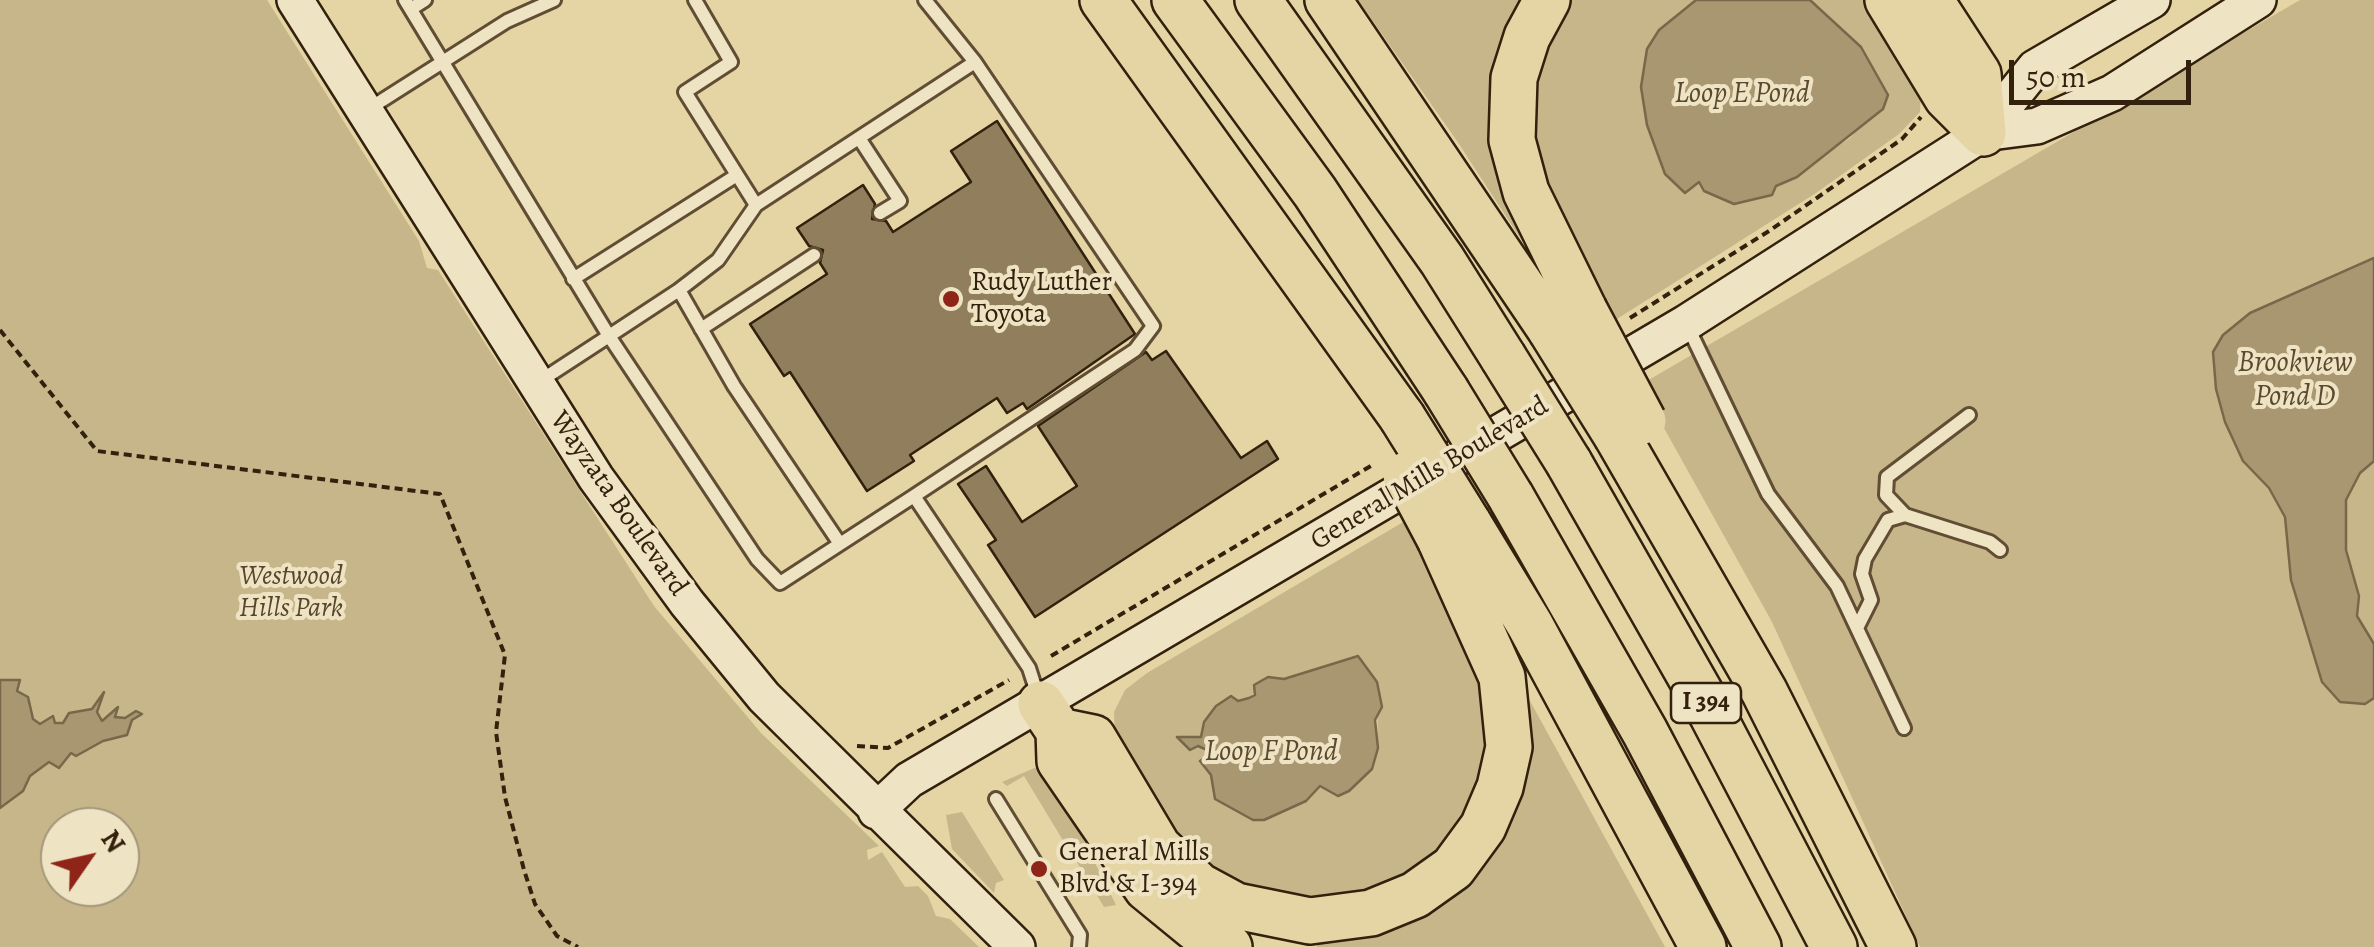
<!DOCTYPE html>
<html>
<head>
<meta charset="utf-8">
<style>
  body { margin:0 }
  #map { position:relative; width:2374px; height:947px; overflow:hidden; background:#e5d5a4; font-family:Alegreya,serif }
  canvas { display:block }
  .north { position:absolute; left:40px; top:807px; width:100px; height:100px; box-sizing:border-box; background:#eee4c4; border:2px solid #a3967b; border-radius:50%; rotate:56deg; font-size:28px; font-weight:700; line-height:40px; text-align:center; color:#33200d }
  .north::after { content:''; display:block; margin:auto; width:35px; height:45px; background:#8f2418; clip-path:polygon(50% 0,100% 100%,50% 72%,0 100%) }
  .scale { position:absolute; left:2009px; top:60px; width:182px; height:45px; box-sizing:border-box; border:5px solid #33200d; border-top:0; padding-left:12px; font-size:30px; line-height:35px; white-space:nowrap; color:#33200d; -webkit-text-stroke:8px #eee4c4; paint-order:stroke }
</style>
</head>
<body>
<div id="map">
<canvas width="2374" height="947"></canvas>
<div class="north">N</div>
<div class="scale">50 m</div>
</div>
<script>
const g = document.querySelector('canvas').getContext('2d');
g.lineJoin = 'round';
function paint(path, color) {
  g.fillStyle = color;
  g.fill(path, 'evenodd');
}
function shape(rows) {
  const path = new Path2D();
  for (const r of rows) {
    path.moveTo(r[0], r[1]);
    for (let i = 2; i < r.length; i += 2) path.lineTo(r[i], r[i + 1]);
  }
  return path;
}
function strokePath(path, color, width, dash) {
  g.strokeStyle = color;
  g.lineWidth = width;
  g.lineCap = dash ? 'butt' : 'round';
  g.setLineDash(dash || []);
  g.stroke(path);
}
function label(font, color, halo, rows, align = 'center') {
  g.font = font + ' Alegreya,serif';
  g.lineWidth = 8;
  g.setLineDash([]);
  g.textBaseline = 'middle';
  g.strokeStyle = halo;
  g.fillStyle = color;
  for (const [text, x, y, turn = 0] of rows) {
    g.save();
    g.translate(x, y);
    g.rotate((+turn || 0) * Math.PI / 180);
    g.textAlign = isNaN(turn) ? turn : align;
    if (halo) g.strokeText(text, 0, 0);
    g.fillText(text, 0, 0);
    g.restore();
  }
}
paint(shape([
  [0,0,267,0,419,241,427,268,438,270,654,606,761,733,879,846,867,850,868,860,882,852,905,887,918,886,928,896,936,916,950,919,979,947,0,947],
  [60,827,120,827,120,887,60,887],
  [1358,0,1534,0,1535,261,1457,141],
  [1562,0,1696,0,1659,30,1699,182,1734,204,1772,195,1775,186,1850,138,1888,95,1861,47,1810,0,1867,0,1921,91,1920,112,1899,134,1816,193,1609,324,1547,209,1523,97],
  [2300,0,2374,0,2374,947,1920,947,1772,622,1640,385],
  [1410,518,1500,709,1464,840,1367,898,1268,900,1192,858,1115,738,1114,712,1125,690,1147,673],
  [1358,656,1377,682,1378,748,1319,786,1306,801,1253,820,1215,799,1207,749,1178,737,1201,737,1216,706,1231,696,1238,701,1249,698,1268,677,1284,679],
  [1524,690,1665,947,1317,947,1317,937,1423,907],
  [1039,766,1054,781,1116,905,1104,907,1075,859,1085,858,1083,847,1076,848,1073,857,1024,776,1007,786,1002,782],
  [962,812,1004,880,996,883,994,893,952,849,946,815]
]), '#c7b68a');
const water = shape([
  [1696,0,1810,0,1861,47,1888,95,1883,109,1797,177,1776,186,1772,195,1734,204,1704,191,1699,182,1685,193,1665,174,1647,125,1641,87,1647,49,1659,30,1696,0],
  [2374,258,2374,461,2360,473,2346,500,2346,550,2359,596,2357,616,2374,644,2374,698,2365,704,2340,702,2322,682,2291,580,2285,517,2269,488,2243,461,2225,422,2216,389,2213,352,2223,335,2250,313,2374,258],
  [1358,656,1377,682,1382,707,1375,720,1378,748,1372,769,1349,791,1338,796,1320,786,1306,801,1264,820,1253,820,1215,799,1211,775,1200,761,1209,755,1207,750,1198,746,1190,750,1177,737,1201,737,1204,722,1216,706,1231,696,1238,701,1249,698,1255,695,1254,685,1268,677,1284,679,1358,656],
  [0,680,20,680,17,691,28,697,33,719,40,724,53,716,55,723,63,723,69,713,92,709,104,692,97,712,102,721,118,707,115,717,125,718,136,711,142,714,132,720,127,735,103,741,76,756,71,753,59,768,49,762,30,776,23,791,0,808,0,680]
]);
paint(water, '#a89771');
strokePath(water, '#796749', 2.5);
const building = shape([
  [997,121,1135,334,1027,409,1023,403,1007,413,997,398,910,455,914,461,867,491,790,372,784,376,750,324,827,274,820,263,823,250,809,246,797,228,863,185,875,204,872,219,886,221,893,232,971,182,951,151,997,121],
  [1166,351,1241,458,1267,441,1278,459,1035,617,988,545,996,540,958,484,986,466,1022,522,1077,486,1038,426,1146,352,1152,360,1166,351]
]);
paint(building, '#907e5c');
strokePath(building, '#33200d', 2.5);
const lane = shape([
  [405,0,609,336,679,290],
  [695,0,731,62,685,92,756,205],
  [925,0,975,62],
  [411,9,425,0],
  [367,110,507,21,554,0],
  [859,138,900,201,880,213],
  [573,279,737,175],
  [1687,325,1768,494,1837,586,1904,728],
  [701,329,814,255],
  [537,383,609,336,757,559,780,583,840,544],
  [914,496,1135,350,1153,326,975,62,756,205,718,260,679,290,734,386,840,544,914,496,1029,668,1038,696],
  [1905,515,1886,495,1887,477,1969,415],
  [1857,628,1871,600,1862,574,1865,559,1888,520,1905,515,1990,542,2000,550],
  [996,799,1080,935,1079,947]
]);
const secondary = shape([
  [295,0,596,478,687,603,764,697,1017,947],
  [1983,133,2037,126,2112,93,2258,0],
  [876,811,909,780,1686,323,1983,133,2035,68,2152,0]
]);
const highway = shape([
  [1103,0,1402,417],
  [1175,0,1315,192,1446,391],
  [1258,0,1442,260,1503,357],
  [1328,0,1551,330],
  [1547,0,1527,37,1514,78,1512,140,1526,192,1584,310],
  [1888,0,1947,97,1983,133],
  [1930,0,1978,74,1983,133],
  [1617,436,1764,691,1893,947],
  [1569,463,1712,714,1834,947],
  [1511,497,1645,732,1758,947],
  [1468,523,1530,625,1703,947],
  [1041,704,1059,731,1060,761,1147,888,1202,933,1229,947],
  [1059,731,1093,738,1158,847,1199,886,1236,906,1310,921,1371,913,1415,895,1453,868,1483,827,1500,787,1509,747,1502,677,1440,539]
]);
strokePath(lane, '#604d33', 18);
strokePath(secondary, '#33200d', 40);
strokePath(highway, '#33200d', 50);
strokePath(shape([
  [1630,318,1769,231,1902,139,1921,117],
  [0,330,97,451,440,494,505,655,496,732,505,797,524,870,535,904,557,936,578,947],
  [1051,656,1374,464],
  [857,746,888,748,1009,680]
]), '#33200d', 4, [8, 5]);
strokePath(lane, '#eee4c4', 12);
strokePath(secondary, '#eee4c4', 35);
strokePath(highway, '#e5d5a4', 45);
const highwayBridge = shape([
  [1584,310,1643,421],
  [1551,330,1617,436],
  [1503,357,1569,463],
  [1446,391,1511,497],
  [1402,417,1468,523],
  [1406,475,1440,539]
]);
strokePath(highwayBridge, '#33200d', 50, []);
strokePath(highwayBridge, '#e5d5a4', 45);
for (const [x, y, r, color] of [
  [951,299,10,"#8f2418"],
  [1039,869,10,"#8f2418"]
]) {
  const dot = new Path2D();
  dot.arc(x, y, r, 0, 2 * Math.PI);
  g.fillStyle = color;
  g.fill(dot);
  strokePath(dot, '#eee4c4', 4);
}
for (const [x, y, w] of [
  [1706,703,70]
]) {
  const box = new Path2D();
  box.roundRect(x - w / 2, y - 20, w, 40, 8);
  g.fillStyle = '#eee4c4';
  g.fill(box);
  strokePath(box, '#33200d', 2.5);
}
label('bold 25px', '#33200d', null, [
  ["I 394",1706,703]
]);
label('28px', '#33200d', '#eee4c4', [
  ["Rudy Luther",971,283],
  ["Toyota",971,315],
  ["General Mills",1059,853],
  ["Blvd & I-394",1059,885]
], 'left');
label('28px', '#33200d', '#eee4c4', [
  ["General Mills Boulevard",1430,474,-31],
  ["Wayzata Boulevard",618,504,55]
]);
label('italic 28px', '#58462c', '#eee4c4', [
  ["Westwood",291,577],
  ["Hills Park",291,609]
]);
label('italic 30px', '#5c4a30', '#eee4c4', [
  ["Loop E Pond",1742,95],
  ["Brookview",2295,364],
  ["Pond D",2295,398],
  ["Loop F Pond",1271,753]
]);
</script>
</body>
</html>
